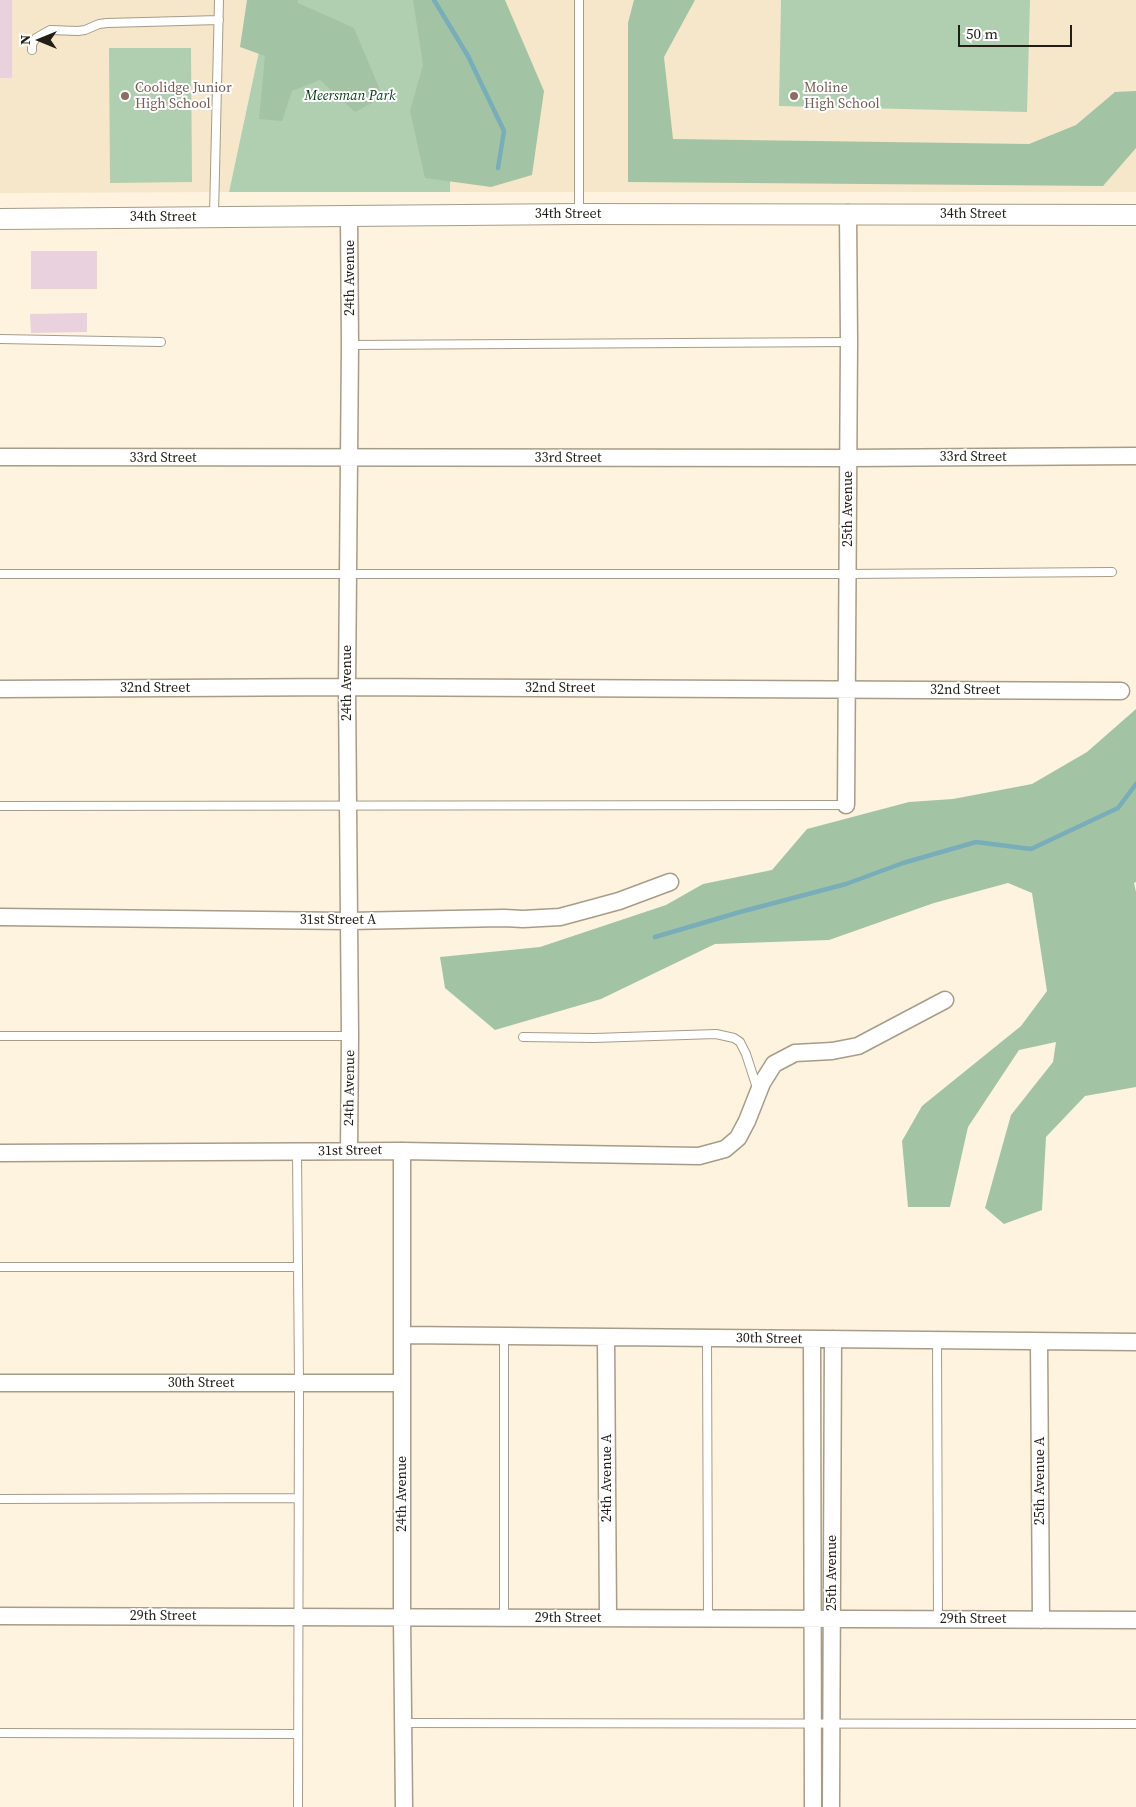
<!DOCTYPE html>
<html>
<head>
<meta charset="utf-8">
<style>
  body { margin:0 }
  #map { position:relative; width:1136px; height:1807px; overflow:hidden; background:#fef3de; font-family:"Source Serif 4",serif }
  canvas { display:block }
  .north { position:absolute; left:15px; top:15px; width:50px; height:50px; -webkit-text-stroke:4px #fff; paint-order:stroke; rotate:270deg; font-size:14px; font-weight:700; line-height:20px; text-align:center; color:#221e16 }
  .north::after { content:''; display:block; margin:auto; width:18px; height:22px; background:#221e16; clip-path:polygon(50% 0,100% 100%,50% 72%,0 100%) }
  .scale { position:absolute; left:958px; top:25px; width:114px; height:22px; box-sizing:border-box; border:2px solid #221e16; border-top:0; padding-left:6px; font-size:15px; line-height:18px; white-space:nowrap; color:#221e16; -webkit-text-stroke:4px #fff; paint-order:stroke }
</style>
</head>
<body>
<div id="map">
<canvas width="1136" height="1807"></canvas>
<div class="north">N</div>
<div class="scale">50 m</div>
</div>
<script>
const g = document.querySelector('canvas').getContext('2d');
g.lineJoin = 'round';
function paint(path, color) {
  g.fillStyle = color;
  g.fill(path, 'evenodd');
}
function shape(rows) {
  const path = new Path2D();
  for (const r of rows) {
    path.moveTo(r[0], r[1]);
    for (let i = 2; i < r.length; i += 2) path.lineTo(r[i], r[i + 1]);
  }
  return path;
}
function strokePath(path, color, width, dash) {
  g.strokeStyle = color;
  g.lineWidth = width;
  g.lineCap = dash ? 'butt' : 'round';
  g.setLineDash(dash || []);
  g.stroke(path);
}
function label(font, color, halo, rows, align = 'center') {
  g.font = font + ' "Source Serif 4",serif';
  g.lineWidth = 4;
  g.setLineDash([]);
  g.textBaseline = 'middle';
  g.strokeStyle = halo;
  g.fillStyle = color;
  for (const [text, x, y, turn = 0] of rows) {
    g.save();
    g.translate(x, y);
    g.rotate((+turn || 0) * Math.PI / 180);
    g.textAlign = isNaN(turn) ? turn : align;
    if (halo) g.strokeText(text, 0, 0);
    g.fillText(text, 0, 0);
    g.restore();
  }
}
paint(shape([
  [0,0,270,0,229,192,0,193],
  [452,0,1136,0,1136,192,450,192]
]), '#f6e7cb');
paint(shape([
  [270,0,452,0,450,192,229,192],
  [781,0,1030,0,1027,112,779,106],
  [109,48,191,48,192,182,110,183]
]), '#afcfb0');
paint(shape([
  [247,0,298,0,298,3,354,28,383,97,355,112,320,80,292,91,282,121,259,119,265,56,240,47],
  [413,0,505,0,544,91,532,175,491,187,425,178,410,111,423,65],
  [634,0,695,0,664,57,673,139,1029,144,1076,125,1115,92,1136,91,1136,148,1103,186,628,182,628,23],
  [1136,709,1136,882,1134,883,1136,892,1136,1087,1085,1096,1046,1137,1042,1210,1004,1224,985,1208,1011,1115,1053,1062,1056,1042,1019,1050,968,1127,950,1207,908,1207,902,1141,922,1106,1021,1026,1047,991,1032,893,1008,883,934,903,829,940,715,944,601,999,495,1030,445,988,440,957,540,947,666,905,703,884,772,870,807,829,909,802,953,799,1032,784,1087,752]
]), '#a3c4a4');
strokePath(shape([
  [434,0,468,56,504,131,498,168],
  [655,937,740,912,846,884,903,863,976,842,1031,849,1118,808,1136,784]
]), '#78adb9', 4.5);
paint(shape([
  [0,0,12,0,12,78,0,78],
  [31,251,97,251,97,289,31,289],
  [87,313,87,332,31,333,30,314]
]), '#e9d1dd');
const service = shape([
  [579,0,579,213],
  [32,50,32,44,36,38,50,30,78,31,85,30,99,24,107,23,219,20],
  [214,215,219,0],
  [0,339,161,342],
  [350,345,849,342],
  [0,574,847,574,1112,572],
  [0,806,846,805],
  [0,1036,350,1036],
  [523,1037,594,1038,716,1034,734,1038,740,1042,746,1054,757,1088],
  [297,1152,299,1383,298,1807],
  [0,1267,298,1267],
  [504,1337,504,1618],
  [707,1339,708,1618],
  [937,1340,938,1619],
  [0,1499,298,1498],
  [402,1723,1136,1724],
  [0,1733,297,1734]
]);
const minor = shape([
  [0,457,848,458,1136,456],
  [0,689,347,687,1121,691],
  [846,805,849,342,848,213],
  [0,917,348,921,504,918,523,919,560,917,597,907,619,901,670,882],
  [349,1151,350,1036,347,687,350,345,349,216],
  [402,1151,402,1618,404,1807],
  [0,1153,402,1151,699,1156,725,1149,738,1138,747,1121,762,1083,774,1064,795,1053,832,1051,858,1046,945,1000],
  [402,1335,1136,1342],
  [606,1338,608,1618],
  [812,1339,813,1807],
  [1039,1342,1041,1620],
  [0,1383,402,1383],
  [0,1616,1136,1620],
  [831,1807,833,1339]
]);
const tertiary = shape([
  [0,219,579,214,1136,215]
]);
strokePath(service, '#a69c88', 10);
strokePath(minor, '#a69c88', 19);
strokePath(tertiary, '#a69c88', 22);
strokePath(service, '#fff', 8);
strokePath(minor, '#fff', 16);
strokePath(tertiary, '#fff', 20);
for (const [x, y, r, color] of [
  [125,96,5,"#8d6e63"],
  [794,96,5,"#8d6e63"]
]) {
  const dot = new Path2D();
  dot.arc(x, y, r, 0, 2 * Math.PI);
  g.fillStyle = color;
  g.fill(dot);
  strokePath(dot, '#fff', 2);
}
label('14px', '#785e54', '#fff', [
  ["Coolidge Junior",135,88],
  ["High School",135,104],
  ["Moline",804,88],
  ["High School",804,104]
], 'left');
label('italic 14px', '#073a10', '#fff', [
  ["Meersman Park",350,96]
]);
label('14px', '#221e16', '#fff', [
  ["34th Street",568,214],
  ["34th Street",973,214],
  ["34th Street",163,217],
  ["24th Avenue",350,278,-90],
  ["33rd Street",973,457],
  ["33rd Street",163,458],
  ["33rd Street",568,458],
  ["25th Avenue",848,509,-90],
  ["24th Avenue",347,683,-90],
  ["32nd Street",155,688],
  ["32nd Street",560,688],
  ["32nd Street",965,690],
  ["31st Street A",338,920],
  ["24th Avenue",350,1088,-89],
  ["31st Street",350,1151,-1],
  ["30th Street",769,1339,1],
  ["30th Street",201,1383],
  ["24th Avenue A",607,1478,-90],
  ["25th Avenue A",1040,1481,-90],
  ["24th Avenue",402,1494,-90],
  ["25th Avenue",832,1573,-90],
  ["29th Street",163,1616],
  ["29th Street",568,1618],
  ["29th Street",973,1619]
]);
</script>
</body>
</html>
